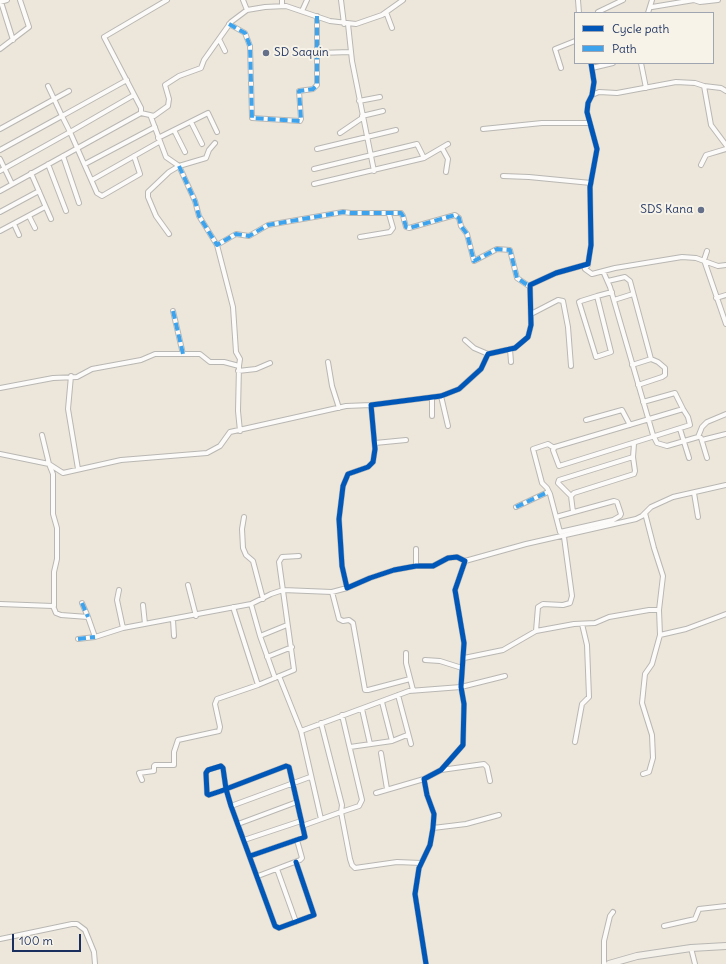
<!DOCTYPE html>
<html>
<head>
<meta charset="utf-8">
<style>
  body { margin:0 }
  #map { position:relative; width:726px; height:964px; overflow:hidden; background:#ede7db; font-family:Delius,sans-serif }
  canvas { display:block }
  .legend { position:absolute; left:574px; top:12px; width:140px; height:52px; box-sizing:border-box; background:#f7f3e8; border:1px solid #9fa5b1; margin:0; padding:5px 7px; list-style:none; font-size:12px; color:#1b2f5e }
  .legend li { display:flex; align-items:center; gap:8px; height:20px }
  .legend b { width:20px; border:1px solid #9fa5b1 }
  .scale { position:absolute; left:12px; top:934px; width:69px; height:18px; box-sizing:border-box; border:2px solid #1b2f5e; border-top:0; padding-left:5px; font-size:12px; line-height:14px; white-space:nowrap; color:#1b2f5e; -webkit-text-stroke:3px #f7f3e8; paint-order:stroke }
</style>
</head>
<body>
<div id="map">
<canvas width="726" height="964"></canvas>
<ul class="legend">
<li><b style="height:5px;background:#0057b8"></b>Cycle path</li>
<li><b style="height:5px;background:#3da3ed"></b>Path</li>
</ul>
<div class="scale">100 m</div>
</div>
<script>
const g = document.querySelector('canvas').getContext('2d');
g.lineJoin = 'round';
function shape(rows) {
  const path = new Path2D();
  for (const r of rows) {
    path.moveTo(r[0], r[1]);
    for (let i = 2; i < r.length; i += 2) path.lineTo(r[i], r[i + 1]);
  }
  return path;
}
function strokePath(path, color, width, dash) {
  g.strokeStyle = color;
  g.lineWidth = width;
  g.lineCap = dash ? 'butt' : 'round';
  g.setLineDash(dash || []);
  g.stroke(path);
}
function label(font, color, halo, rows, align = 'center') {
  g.font = font + ' Delius,sans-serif';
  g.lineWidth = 4;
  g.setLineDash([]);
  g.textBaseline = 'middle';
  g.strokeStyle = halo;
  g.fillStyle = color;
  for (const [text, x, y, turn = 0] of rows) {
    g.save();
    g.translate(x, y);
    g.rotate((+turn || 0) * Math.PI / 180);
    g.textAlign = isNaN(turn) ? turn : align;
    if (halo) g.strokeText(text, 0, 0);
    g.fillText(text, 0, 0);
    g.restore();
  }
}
const street = shape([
  [243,0,247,10],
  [341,0,344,24],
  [578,0,579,13],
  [0,2,7,0],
  [1,2,13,40],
  [282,6,282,0],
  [652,7,694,0,700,2,718,0],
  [302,11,307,0],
  [386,12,392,28],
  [598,12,623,0],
  [648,13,652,0],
  [229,24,245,33,250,46,252,118,300,121,301,119,299,91,313,89,317,85,317,16],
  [348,24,352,61,374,171],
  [219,39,225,51],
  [0,49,29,27,20,0],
  [318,53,351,52],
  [641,63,646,88],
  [561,68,555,49,575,41],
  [592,68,613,63],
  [48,86,62,116,127,80],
  [704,86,721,88,726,91],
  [592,95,599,92,617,93,676,82,695,83,704,86,711,125,726,145],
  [359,101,380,97],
  [141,113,154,116,168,106,169,99,165,85,179,76,201,68,204,60,231,22,247,10,265,7,286,6,330,21,356,24,382,15,403,0],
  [362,116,383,111],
  [151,117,166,157,179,166,195,201,199,216,217,245,233,307,236,352,240,359,239,366],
  [191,122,202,144],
  [0,129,69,91],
  [483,129,542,123,589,123],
  [174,130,185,152],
  [340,133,362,118],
  [158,138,208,113,217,132],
  [442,148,448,159,446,172],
  [317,149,396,130],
  [0,150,62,116,70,132,0,171],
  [63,156,79,203],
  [134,156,140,174,102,196,97,193,70,132,134,95],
  [0,159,12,184],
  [48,164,66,211],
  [85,164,155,127],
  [701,165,706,155,726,149],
  [314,169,417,144,424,158],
  [31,173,51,219],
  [503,176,529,177,591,183],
  [92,180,159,142],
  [314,184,424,158,448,144],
  [0,191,141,113,141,108,104,37,167,0],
  [0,212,39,191],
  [29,216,35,228],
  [14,224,19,235],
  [0,231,45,207],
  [169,234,156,216,148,197,148,192,169,172,179,166,206,158,209,150,215,143],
  [360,237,390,232,393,228,389,214],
  [217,245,236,234,249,236,268,225,343,212,351,213,401,213,403,216,406,227,409,228,455,215,459,218,461,226,467,234,474,261,497,249,510,250,517,278,529,286],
  [707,251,704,260,726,324],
  [588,265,585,269,592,274,615,268,682,257,696,258,718,266,726,265],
  [603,271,610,287,653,435,657,443,667,446,698,437,702,427,707,422,726,414],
  [608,281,625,277,630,281,651,359],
  [597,296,611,352,596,357,579,302,581,301,597,296,612,292],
  [716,298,726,295],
  [614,300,633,294],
  [173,311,183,354],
  [531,314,558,300,563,301,568,327,571,366],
  [465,340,474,348,488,354],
  [510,349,511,362],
  [328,362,332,386,339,408],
  [632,365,651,359,658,362,665,368,665,375,662,377,638,385],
  [238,371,256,369,270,363],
  [71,376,68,409,78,469],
  [0,388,53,378,77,377,92,369,141,360,155,354,200,354,210,362,224,362,239,366,238,411,240,431],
  [441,396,448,426],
  [643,402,675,393,683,409,688,417,690,425,559,466,553,450,555,447,683,409],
  [432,416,432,398],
  [586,420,622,410,630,425],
  [680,429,689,458],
  [42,435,49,464,53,474,53,514,57,528,57,559,54,572,54,606],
  [701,438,707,458],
  [702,440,726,434],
  [375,443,406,440],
  [554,448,548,444,533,449,542,483,547,488,550,494,560,532,613,520,620,516,621,514,617,502,614,501,556,517],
  [0,454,49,464,63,473,121,460,207,453,220,446,230,432,346,406,371,405],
  [694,493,698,517],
  [571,496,558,483,559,480,633,457],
  [516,507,548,492],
  [573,512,571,496,574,493,634,474,635,471,633,457,634,444],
  [645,513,654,548,663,576,659,610],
  [244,517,242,529,243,548,246,555,253,561,263,599],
  [465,561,526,544,636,519,642,516,651,507,673,497,726,485],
  [416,566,416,549],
  [188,585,196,616],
  [119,590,117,600,123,628],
  [332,592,339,619,343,621,349,620,353,623,365,690,368,690,410,679],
  [82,603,88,617],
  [0,604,53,606,56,613,61,615,88,617,95,637],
  [251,604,260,636,275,678],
  [143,605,145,624],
  [233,607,258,685],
  [173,620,174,636],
  [536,631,538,607,543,604,563,605,570,603,572,596,564,537],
  [660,635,686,629,726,614],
  [260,636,287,625],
  [78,639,95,637,123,628,251,604,271,594,283,590,332,592,347,588],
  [406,653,406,663,413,690],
  [267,657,292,647],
  [464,658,503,650,536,631,574,624,595,623,609,617,649,610,659,610,660,635,652,664,645,674,642,703,652,735,653,758,649,772,643,774],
  [425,660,440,661,462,668],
  [279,676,301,731,321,819],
  [398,695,411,744],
  [382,702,392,741],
  [362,709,370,744],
  [321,723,342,805,341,812,359,806,362,800,342,715],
  [301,731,409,691,461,687,505,676],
  [575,742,582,704,589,697,587,645,582,624],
  [350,747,392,741,407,735],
  [381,753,387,789],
  [441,770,484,764,487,767,490,781],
  [142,780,139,773,154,771,154,766,155,765,174,765,174,752,178,740,219,731,220,727,215,704,217,699,258,685,294,670,279,562,282,557,299,556],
  [376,793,424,779],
  [231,806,310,777],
  [238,824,297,802],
  [302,826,341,812,350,859,352,865,355,868,397,862,421,863],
  [433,828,466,824,499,815],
  [244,840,301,821],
  [250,856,305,837,289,767,286,766,226,789,221,791,209,795,207,794,206,773,208,770,221,766,223,768,226,789,231,806,275,926,279,928,314,915,296,862],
  [277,869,296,922],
  [258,876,300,860,302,858,297,840],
  [664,926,695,919,699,909,726,906],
  [0,939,72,924,77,924,85,930,94,952,95,964],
  [691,948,695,964],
  [426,964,415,894,419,868,430,845,433,828,434,814,427,795,424,779,441,770,463,745,464,704,461,687,464,643,455,590,465,561,457,557,448,558,433,566,416,566,394,570,370,578,347,588,342,566,339,519,343,486,348,474,368,467,373,462,375,449,371,405,441,396,459,389,481,369,488,354,515,348,528,337,531,325,530,285,556,273,588,264,591,245,590,187,597,149,587,112,588,103,592,95,594,82,591,63],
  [604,964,604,941,610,916,613,912]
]);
const secondary = shape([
  [609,964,637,956,691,948,726,946]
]);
strokePath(street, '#b9b7b3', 6);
strokePath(secondary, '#b9b7b3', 8);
strokePath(street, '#fcfbfa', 4);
strokePath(secondary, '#f4f1eb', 6);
strokePath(shape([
  [229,24,245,33,250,46,252,118,300,121,301,119,299,91,313,89,317,85,317,16],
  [179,166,195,201,199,216,217,245,236,234,249,236,268,225,343,212,351,213,401,213,403,216,406,227,409,228,455,215,459,218,461,226,467,234,474,261,497,249,510,250,517,278,529,286],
  [173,311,183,354],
  [516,507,548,492],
  [82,603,88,617],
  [78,639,95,637]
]), '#3da3ed', 4, [8, 4]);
strokePath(shape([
  [250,856,305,837,289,767,286,766,226,789,221,791,209,795,207,794,206,773,208,770,221,766,223,768,226,789,231,806,275,926,279,928,314,915,296,862],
  [426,964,415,894,419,868,430,845,433,828,434,814,427,795,424,779,441,770,463,745,464,704,461,687,464,643,455,590,465,561,457,557,448,558,433,566,416,566,394,570,370,578,347,588,342,566,339,519,343,486,348,474,368,467,373,462,375,449,371,405,441,396,459,389,481,369,488,354,515,348,528,337,531,325,530,285,556,273,588,264,591,245,590,187,597,149,587,112,588,103,592,95,594,82,591,63]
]), '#0057b8', 5);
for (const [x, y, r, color] of [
  [266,53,4,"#646f8a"],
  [701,210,4,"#646f8a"]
]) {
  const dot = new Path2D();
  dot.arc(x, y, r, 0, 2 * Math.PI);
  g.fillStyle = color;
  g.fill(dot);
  strokePath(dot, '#f7f3e8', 1.5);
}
label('12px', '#1b2f5e', '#f7f3e8', [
  ["SD Saquin",274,53],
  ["SDS Kana",693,210,"right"]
], 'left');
</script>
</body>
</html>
